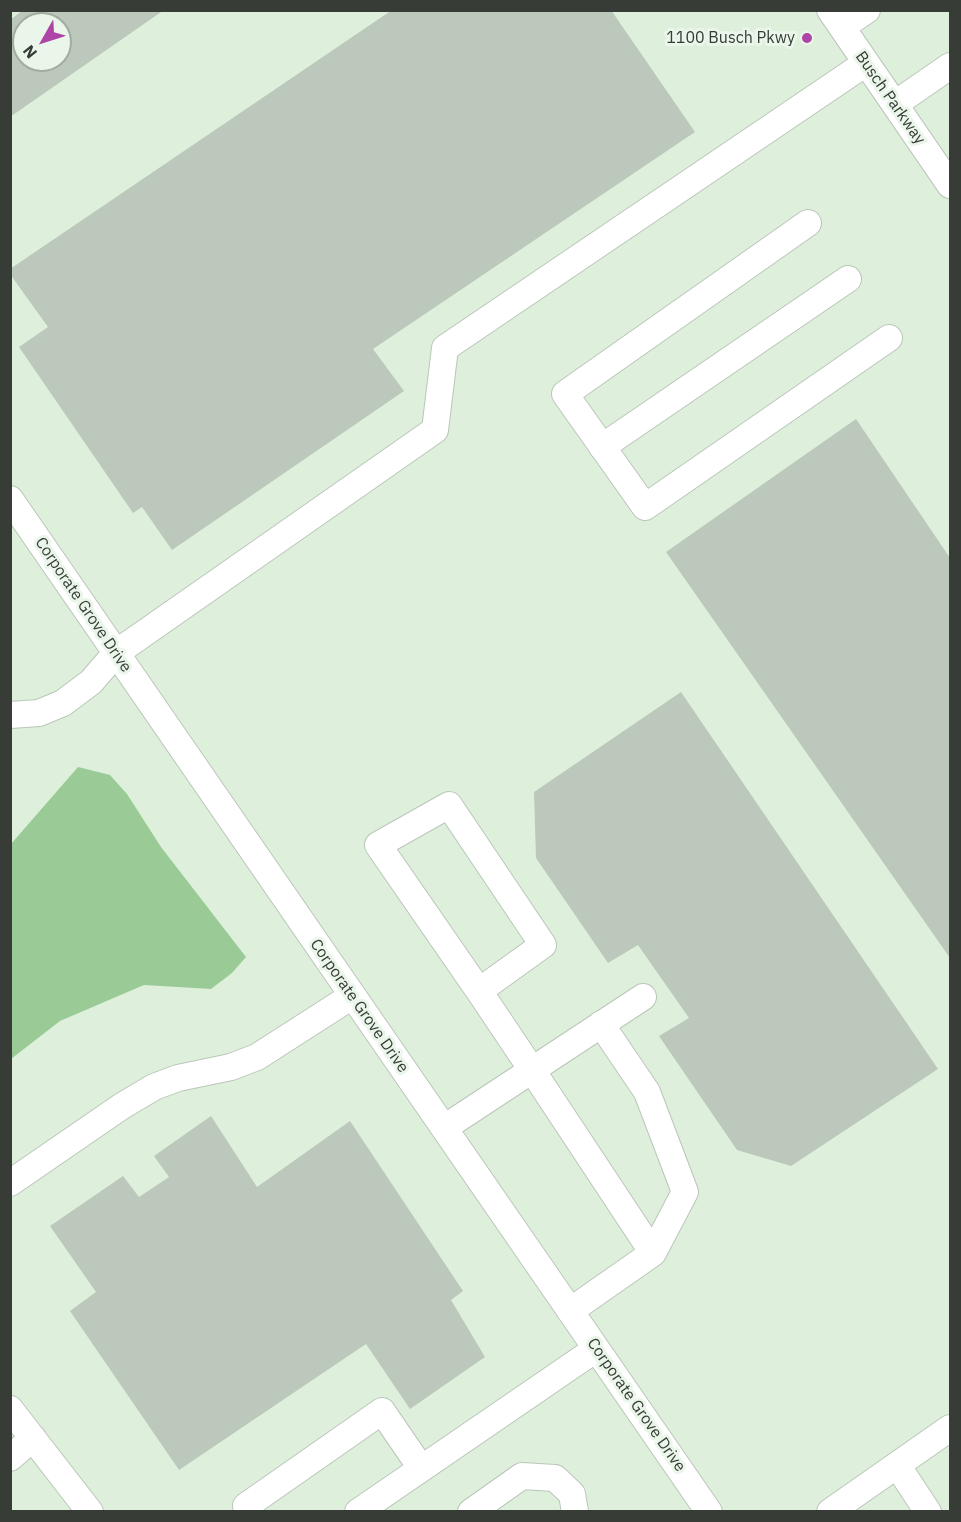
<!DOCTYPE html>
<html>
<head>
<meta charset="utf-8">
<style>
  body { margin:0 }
  #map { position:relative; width:961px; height:1522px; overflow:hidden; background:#eaf6e9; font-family:"IBM Plex Sans",sans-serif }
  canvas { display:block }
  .frame { position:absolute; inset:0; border:12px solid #373c36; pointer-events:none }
  .north { position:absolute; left:12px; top:12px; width:60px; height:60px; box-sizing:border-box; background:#eaf6e9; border:2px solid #a2aca1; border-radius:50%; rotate:231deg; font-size:16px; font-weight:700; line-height:24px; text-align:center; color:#373c36 }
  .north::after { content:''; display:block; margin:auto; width:21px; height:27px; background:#ae44a6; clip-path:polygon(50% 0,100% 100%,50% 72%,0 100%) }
</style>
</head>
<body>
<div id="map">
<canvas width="961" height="1522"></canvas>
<div class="frame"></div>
<div class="north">N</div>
</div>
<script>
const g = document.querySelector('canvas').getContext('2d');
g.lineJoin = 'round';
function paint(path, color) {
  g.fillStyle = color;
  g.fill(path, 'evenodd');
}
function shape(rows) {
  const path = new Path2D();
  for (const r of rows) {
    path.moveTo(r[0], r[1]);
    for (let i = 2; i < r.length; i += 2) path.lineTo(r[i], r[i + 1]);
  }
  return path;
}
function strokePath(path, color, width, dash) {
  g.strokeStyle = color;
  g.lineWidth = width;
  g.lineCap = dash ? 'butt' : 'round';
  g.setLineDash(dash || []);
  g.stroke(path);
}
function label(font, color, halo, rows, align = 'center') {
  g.font = font + ' "IBM Plex Sans",sans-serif';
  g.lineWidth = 6;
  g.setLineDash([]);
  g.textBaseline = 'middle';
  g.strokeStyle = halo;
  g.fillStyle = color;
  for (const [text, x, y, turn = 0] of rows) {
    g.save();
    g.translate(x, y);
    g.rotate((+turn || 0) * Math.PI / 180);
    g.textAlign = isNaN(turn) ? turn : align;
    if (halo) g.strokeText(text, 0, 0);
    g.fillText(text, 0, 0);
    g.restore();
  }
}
paint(shape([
  [10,11,950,11,950,1511,11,1511],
  [24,24,60,24,60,60,24,60]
]), '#def0dc');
paint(shape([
  [78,767,110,775,127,794,161,847,246,957,232,973,211,989,144,985,60,1021,11,1059,11,844]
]), '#9acb96');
paint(shape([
  [23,10,164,10,10,117,10,20],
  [24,24,60,24,60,60,24,60],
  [392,10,611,10,695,132,373,349,404,391,172,550,142,507,133,513,19,347,48,327,10,274,10,269],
  [856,419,950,558,950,958,666,552],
  [681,692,938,1069,791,1166,737,1150,659,1036,689,1018,638,945,608,963,536,858,534,792],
  [211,1116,257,1187,350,1121,463,1291,451,1300,485,1357,410,1409,366,1344,179,1470,70,1311,96,1292,50,1226,123,1176,139,1197,169,1177,154,1156]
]), '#bcc8bb');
const minor = shape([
  [830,10,950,185],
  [842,27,867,10],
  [895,104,950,66],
  [808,223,565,394,645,507,889,338],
  [602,447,848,279],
  [10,499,709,1512],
  [10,715,39,713,63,703,91,682,116,653,435,430,445,348,866,63],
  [479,991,543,945,449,805,378,845,479,991,532,1070,653,1253],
  [444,1128,643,997],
  [10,1183,122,1106,154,1087,178,1078,231,1067,257,1057,352,996],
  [570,1311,653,1253,685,1192,647,1092,601,1024],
  [10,1409,90,1512],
  [10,1458,33,1438],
  [897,1465,928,1512],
  [250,1512,246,1506,382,1411,421,1468],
  [358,1512,596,1349],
  [471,1512,522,1476,555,1478,572,1494,575,1512],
  [830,1512,950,1428]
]);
strokePath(minor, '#bac6b9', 28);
strokePath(minor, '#fff', 26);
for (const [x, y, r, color] of [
  [807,38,6,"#ae44a6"]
]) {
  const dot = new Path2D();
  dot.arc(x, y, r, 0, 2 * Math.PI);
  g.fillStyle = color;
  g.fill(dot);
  strokePath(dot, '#eaf6e9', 2);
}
label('16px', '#373c36', '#eaf6e9', [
  ["1100 Busch Pkwy",795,38]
], 'right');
label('16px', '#373c36', '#eaf6e9', [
  ["Busch Parkway",890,98,55],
  ["Corporate Grove Drive",83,605,56],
  ["Corporate Grove Drive",359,1006,55],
  ["Corporate Grove Drive",636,1405,55]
]);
</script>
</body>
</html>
